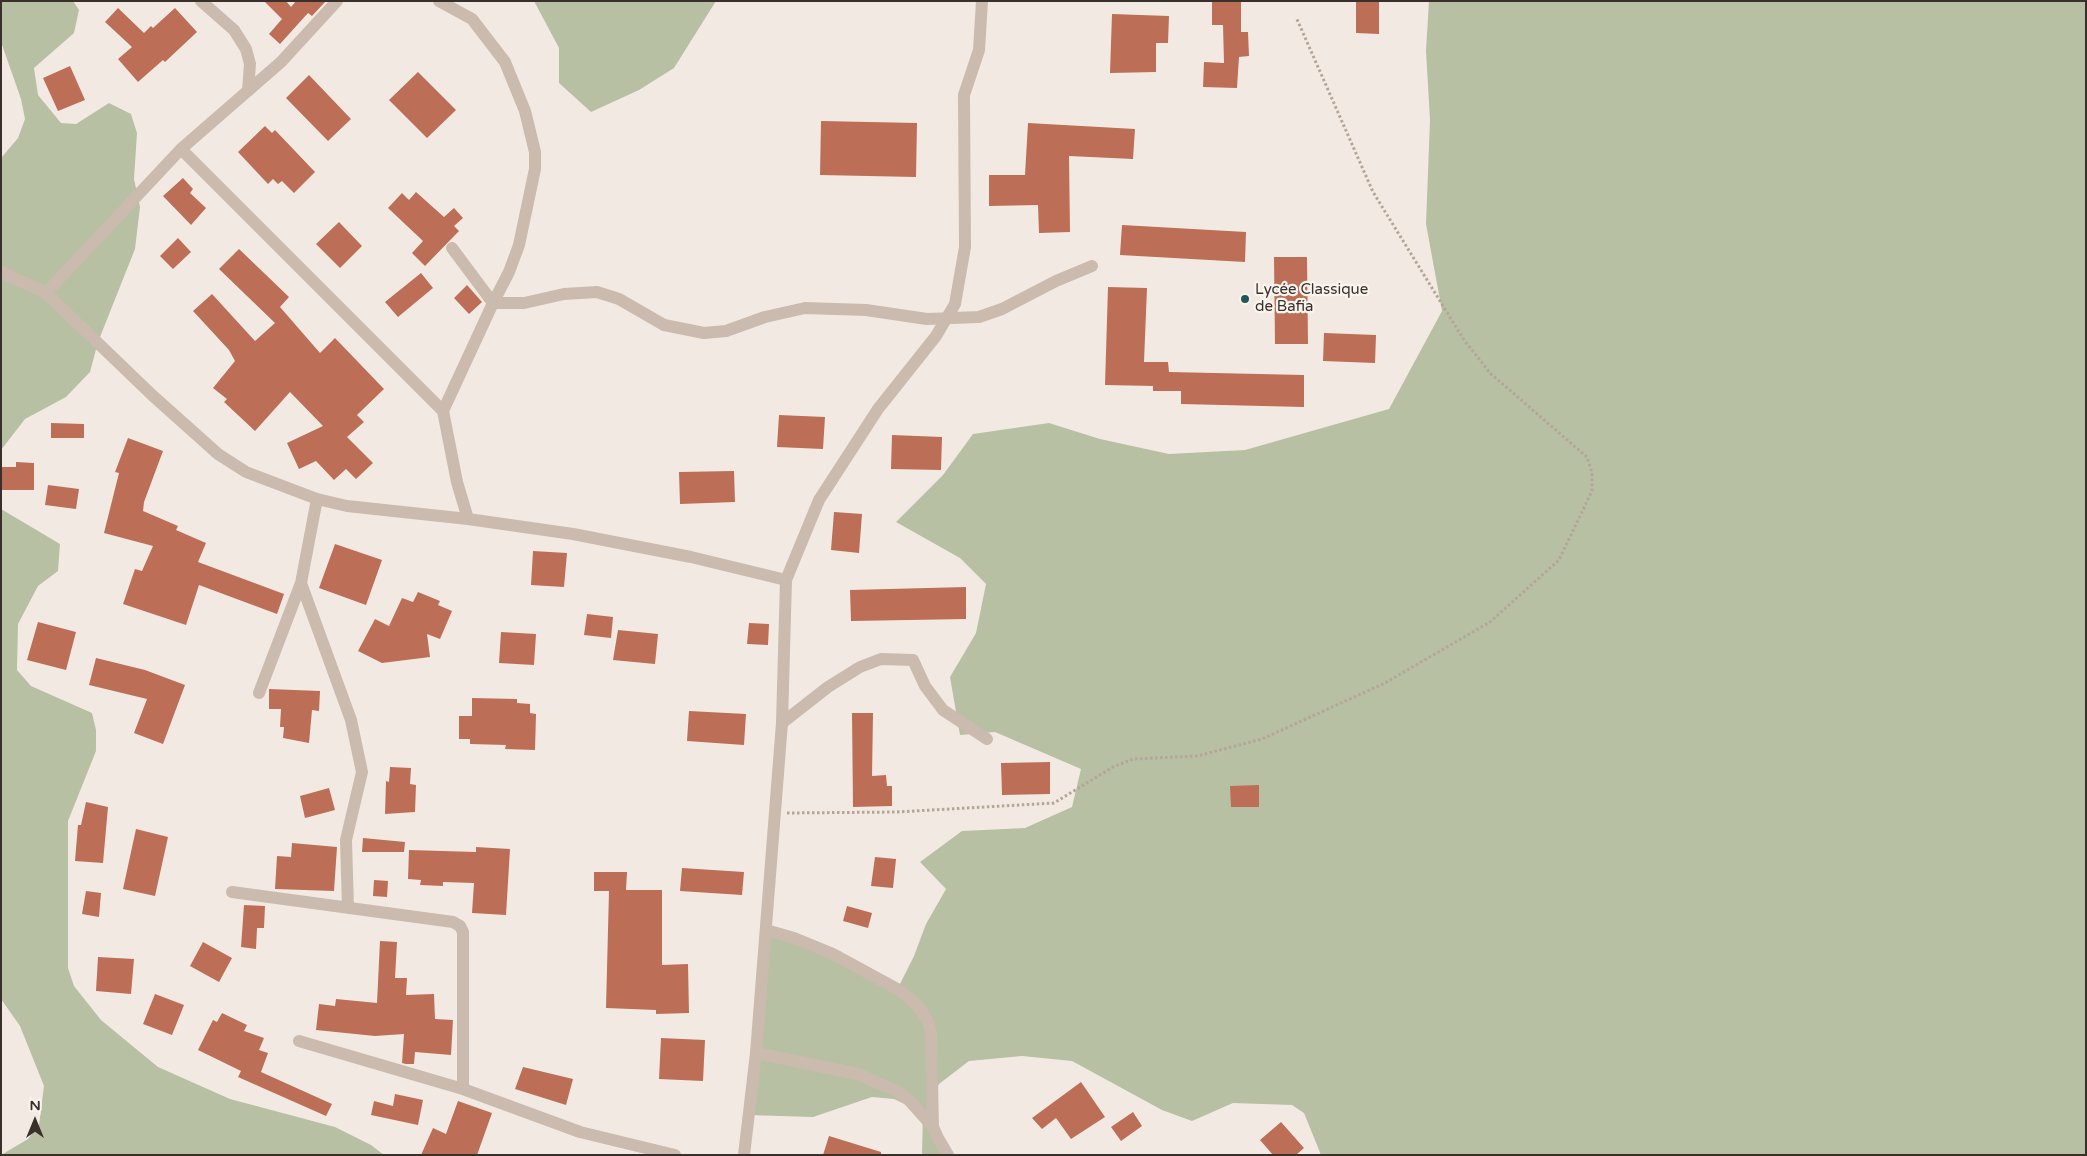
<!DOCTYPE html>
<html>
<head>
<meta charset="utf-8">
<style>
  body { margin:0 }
  #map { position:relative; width:2087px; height:1156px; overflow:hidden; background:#f2eae2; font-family:"Varela Round",sans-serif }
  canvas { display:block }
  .frame { position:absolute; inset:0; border:2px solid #39302c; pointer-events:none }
  .north { position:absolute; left:10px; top:1096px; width:50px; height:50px; -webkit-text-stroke:4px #faf4ee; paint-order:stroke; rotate:0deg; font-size:14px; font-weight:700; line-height:20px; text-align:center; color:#39302c }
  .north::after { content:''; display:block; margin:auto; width:18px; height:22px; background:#39302c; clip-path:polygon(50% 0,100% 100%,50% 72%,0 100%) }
</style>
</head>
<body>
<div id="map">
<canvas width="2087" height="1156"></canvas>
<div class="frame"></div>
<div class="north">N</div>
</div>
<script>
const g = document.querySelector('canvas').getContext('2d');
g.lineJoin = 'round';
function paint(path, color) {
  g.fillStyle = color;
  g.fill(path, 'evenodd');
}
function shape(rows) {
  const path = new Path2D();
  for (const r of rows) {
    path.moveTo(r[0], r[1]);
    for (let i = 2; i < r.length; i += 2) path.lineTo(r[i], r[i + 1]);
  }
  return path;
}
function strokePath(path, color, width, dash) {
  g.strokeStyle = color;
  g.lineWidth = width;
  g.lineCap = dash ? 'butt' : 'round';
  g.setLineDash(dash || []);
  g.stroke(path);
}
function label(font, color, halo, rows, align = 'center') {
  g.font = font + ' "Varela Round",sans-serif';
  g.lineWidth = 4.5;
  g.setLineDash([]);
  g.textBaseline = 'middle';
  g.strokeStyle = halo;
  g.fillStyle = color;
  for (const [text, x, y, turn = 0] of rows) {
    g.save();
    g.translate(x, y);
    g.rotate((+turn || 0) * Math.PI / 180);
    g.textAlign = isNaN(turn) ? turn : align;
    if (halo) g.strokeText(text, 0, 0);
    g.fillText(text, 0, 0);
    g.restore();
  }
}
paint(shape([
  [1,1,73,1,79,10,74,33,34,68,38,95,61,123,76,124,109,103,131,114,137,133,134,179,140,207,135,249,98,342,90,372,66,397,25,419,1,450,1,158,18,138,25,119,21,99,1,42],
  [534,1,716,1,674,68,639,90,591,112,559,83,559,48],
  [1429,1,2086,1,2086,1155,1321,1155,1304,1113,1292,1105,1233,1103,1192,1121,1162,1110,1072,1061,1022,1056,969,1061,939,1084,934,1095,938,1133,954,1155,922,1155,923,1113,894,1099,872,1097,813,1117,748,1115,764,927,898,988,914,956,926,924,946,889,920,862,962,831,1025,828,1072,807,1081,769,995,732,960,735,950,677,976,633,986,584,960,558,896,522,943,475,973,434,1049,423,1100,439,1169,454,1245,450,1389,409,1442,311,1426,224,1430,120,1426,51],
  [1,509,60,544,58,571,38,586,18,624,17,670,31,686,92,713,96,730,96,751,68,821,68,968,74,986,101,1020,158,1067,230,1099,335,1127,371,1145,384,1155,1,1155,28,1139,39,1125,44,1086,20,1026,1,999]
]), '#b7c0a3');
paint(shape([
  [264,1,286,1,291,7,296,1,326,1,312,16,308,13,280,44,269,34,282,19],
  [1212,1,1241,1,1241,32,1248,32,1249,56,1239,57,1237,88,1203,87,1204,62,1224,63,1223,25,1212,25],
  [1356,1,1379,1,1379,34,1356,33],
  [118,8,144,33,151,26,153,28,175,8,197,32,165,62,163,60,138,82,118,59,132,47,105,22],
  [1112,14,1169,16,1168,43,1156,43,1156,72,1110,73],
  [70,66,85,100,58,111,43,78],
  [418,72,456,110,427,138,389,100],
  [309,75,351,119,328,141,286,98],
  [821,121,917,123,916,177,820,175],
  [1028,123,1135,129,1133,159,1069,156,1070,232,1039,233,1038,205,989,206,989,175,1025,175],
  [265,126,272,133,275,130,315,172,294,193,282,181,278,184,273,179,268,184,238,152],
  [183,178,193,189,190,193,206,208,191,225,163,196],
  [416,192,444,217,454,208,463,218,454,226,459,231,425,266,412,253,423,241,388,208,402,193,409,200],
  [339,222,362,246,340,268,316,244],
  [1122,225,1246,232,1245,262,1120,255],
  [178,238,191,252,173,269,160,256],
  [239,249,289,297,280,307,320,353,335,338,384,389,357,415,364,422,347,437,373,463,356,479,346,469,334,480,316,461,299,469,287,443,323,426,290,392,255,431,224,402,227,399,213,388,235,361,229,350,193,311,212,294,255,341,275,323,219,269],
  [1274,257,1307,257,1308,344,1275,344],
  [421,273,433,288,398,317,385,302],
  [467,285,482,302,469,314,454,298],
  [1108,287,1147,288,1144,362,1168,362,1169,372,1304,375,1304,407,1181,404,1181,391,1153,391,1153,386,1105,385],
  [1324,333,1376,335,1375,363,1323,361],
  [779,415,825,417,823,449,777,447],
  [51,423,84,424,84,438,51,438],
  [892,435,942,437,941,470,891,469],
  [128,438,163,451,144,502,143,511,178,526,176,530,206,543,198,562,284,594,277,614,199,585,186,625,123,604,135,569,142,571,153,546,104,533,119,473,115,472],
  [16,462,34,463,34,490,1,490,1,467,16,467],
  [734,471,735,502,680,504,679,472],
  [48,485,79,489,76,509,45,505],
  [834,512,862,514,859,553,831,550],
  [335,544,382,560,366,605,319,588],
  [533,551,567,553,564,587,531,585],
  [966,587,966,619,851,621,850,590],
  [418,592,440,601,438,605,452,611,440,639,427,634,430,657,382,663,358,651,375,619,389,626,402,598,413,602],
  [587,614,613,617,611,638,584,635],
  [38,622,76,632,66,670,27,660],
  [749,623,769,624,768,645,747,644],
  [618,630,658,634,655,664,613,660],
  [501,632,536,634,534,665,499,663],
  [96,658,145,670,185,685,163,744,134,733,147,699,89,685],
  [269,689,320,691,319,711,312,710,309,743,283,738,284,727,280,727,281,709,269,709],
  [472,698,517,699,517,703,530,704,530,713,536,714,535,750,505,749,506,745,470,744,470,739,459,739,459,716,472,716],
  [689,711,746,714,744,745,687,741],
  [852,713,873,713,872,776,886,775,887,786,892,786,892,806,853,807],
  [1050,762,1050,794,1002,795,1001,763],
  [390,767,411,768,410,784,416,785,415,812,385,814,386,781,389,782],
  [1259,785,1259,807,1231,807,1230,786],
  [329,788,335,810,305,818,300,796],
  [86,802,108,807,103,863,75,861,78,825,81,825],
  [136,829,168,837,155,896,123,889],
  [363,838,405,842,404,852,362,852],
  [292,843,337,847,334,891,275,889,277,856,291,857],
  [476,847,510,849,506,915,472,913,474,883,443,882,443,886,420,885,421,880,408,879,409,850,476,852],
  [875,857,896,859,893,888,871,886],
  [682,868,744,872,742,895,680,891],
  [594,872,627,872,626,890,662,890,662,965,688,964,689,1013,656,1014,656,1010,606,1008,609,891,594,891],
  [374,880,388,881,387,897,373,896],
  [86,891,101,893,99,917,82,914],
  [244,905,265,906,264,928,257,928,256,949,241,947],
  [847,906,872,913,868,928,843,921],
  [380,941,397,942,395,978,407,978,406,995,434,994,435,1019,453,1020,451,1055,415,1052,414,1064,406,1064,402,1063,404,1034,375,1036,316,1030,319,1004,335,1006,336,999,377,1003],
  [203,942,232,958,219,982,190,966],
  [98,957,134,959,131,994,96,991],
  [155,994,184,1005,172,1035,143,1024],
  [222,1013,247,1025,244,1031,264,1038,259,1050,268,1053,261,1072,332,1104,326,1116,238,1077,241,1071,198,1050,213,1020,217,1022],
  [661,1038,705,1040,703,1081,659,1079],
  [523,1067,573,1079,566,1105,515,1089],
  [1081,1082,1105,1117,1071,1139,1056,1118,1042,1129,1032,1118],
  [395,1094,423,1100,418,1125,371,1115,374,1101,393,1106],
  [458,1101,492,1113,477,1155,421,1155,433,1128,446,1134],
  [1133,1112,1142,1126,1121,1141,1111,1127],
  [1281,1122,1304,1148,1296,1155,1273,1155,1260,1140],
  [829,1136,881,1152,881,1155,823,1155]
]), '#bc6e56');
strokePath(shape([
  [787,813,897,812,1054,803,1113,767,1133,759,1197,756,1262,739,1385,683,1490,622,1559,560,1592,491,1592,473,1587,457,1490,373,1464,340,1373,192,1296,17]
]), '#b5a599', 3, [2.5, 2.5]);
strokePath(shape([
  [201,1,234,30,246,49,250,64,248,91],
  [439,1,472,19,505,62,525,111,535,152,535,169,519,245,509,272,493,303,443,411,457,482,468,519],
  [181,149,443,411],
  [452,248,493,303,524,303,564,294,597,292,619,299,664,325,704,333,726,331,765,317,805,308,866,310,927,319,979,317,1002,309,1056,281,1092,266],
  [1,272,46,293,152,395,218,454,246,472,317,499,347,506,468,519,573,534,691,557,786,580,782,723,756,1053,744,1155],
  [46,293,181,149,281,62,337,1],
  [786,580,819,500,878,409,936,336,955,304,965,247,964,95,979,50,982,1],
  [301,583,351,720,362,772,346,840,348,908],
  [259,693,301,583,317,499],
  [782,723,828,687,860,667,881,659,913,660,925,686,943,710,987,739],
  [232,892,453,922,460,926,463,932,463,1089],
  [766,930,794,938,833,954,899,990,917,1005,928,1021,931,1035,933,1127,938,1138,948,1155],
  [299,1041,463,1089,580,1132,675,1155],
  [756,1053,858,1074,896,1091,907,1098,933,1127]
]), '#cabbae', 12);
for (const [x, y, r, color] of [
  [1245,299,5,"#245558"]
]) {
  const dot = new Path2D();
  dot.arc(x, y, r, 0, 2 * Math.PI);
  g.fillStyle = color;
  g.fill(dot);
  strokePath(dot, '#faf4ee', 2);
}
label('15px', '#39302c', '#faf4ee', [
  ["Lycée Classique",1255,290],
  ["de Bafia",1255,307]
], 'left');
</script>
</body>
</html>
